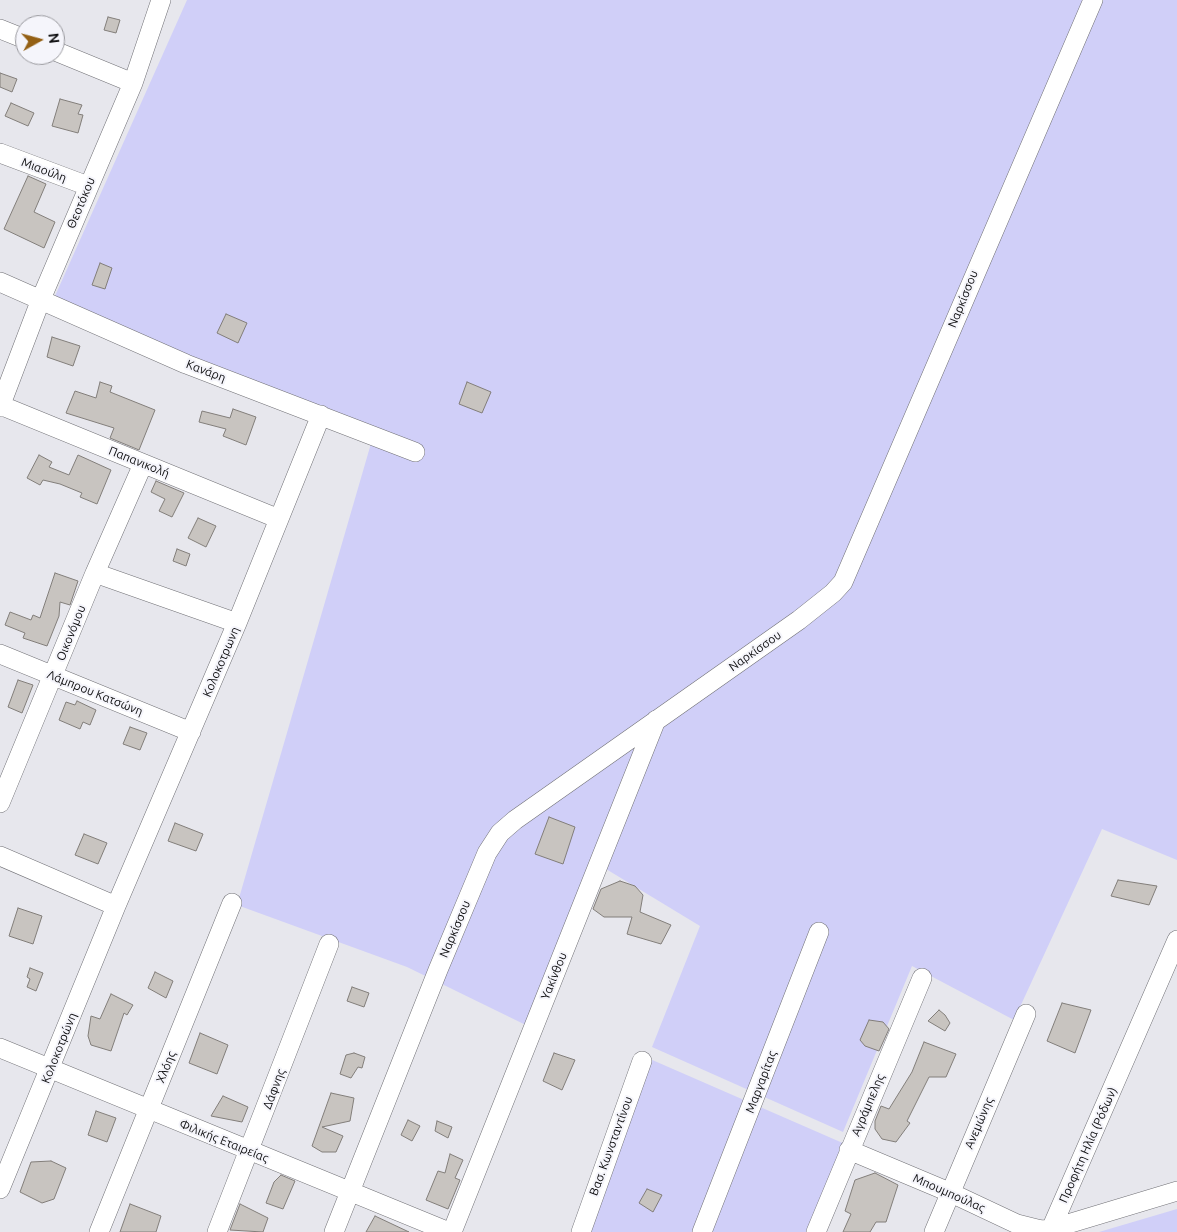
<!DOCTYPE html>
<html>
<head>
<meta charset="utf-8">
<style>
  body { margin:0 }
  #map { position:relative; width:1177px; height:1232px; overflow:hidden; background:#e7e7ed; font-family:Ubuntu,sans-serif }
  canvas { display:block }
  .north { position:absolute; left:15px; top:15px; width:50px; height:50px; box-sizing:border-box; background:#f5f5fb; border:1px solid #98989d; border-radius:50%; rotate:83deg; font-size:14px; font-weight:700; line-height:20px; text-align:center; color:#0d0d0f }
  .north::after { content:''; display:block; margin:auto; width:18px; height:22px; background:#946014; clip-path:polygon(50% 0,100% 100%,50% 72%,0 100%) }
</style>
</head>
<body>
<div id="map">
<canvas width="1177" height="1232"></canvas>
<div class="north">N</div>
</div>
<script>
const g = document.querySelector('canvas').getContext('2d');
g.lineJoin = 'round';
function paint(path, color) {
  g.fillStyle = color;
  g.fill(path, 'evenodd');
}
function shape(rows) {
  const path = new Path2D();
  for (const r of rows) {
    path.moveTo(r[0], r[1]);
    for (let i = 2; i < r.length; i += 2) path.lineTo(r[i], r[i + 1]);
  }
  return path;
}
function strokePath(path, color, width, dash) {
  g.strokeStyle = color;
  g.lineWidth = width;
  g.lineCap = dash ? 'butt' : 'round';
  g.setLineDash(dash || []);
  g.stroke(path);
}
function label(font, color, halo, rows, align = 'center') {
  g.font = font + ' Ubuntu,sans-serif';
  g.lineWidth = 4;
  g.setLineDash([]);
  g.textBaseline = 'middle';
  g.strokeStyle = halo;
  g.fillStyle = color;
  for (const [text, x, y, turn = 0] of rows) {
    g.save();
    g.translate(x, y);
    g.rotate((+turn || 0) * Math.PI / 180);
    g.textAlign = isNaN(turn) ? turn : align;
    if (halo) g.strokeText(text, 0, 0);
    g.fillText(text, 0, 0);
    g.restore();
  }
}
paint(shape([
  [187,0,1177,0,1177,860,1102,829,1014,1020,912,966,843,1132,652,1047,700,926,606,869,534,1029,407,967,237,905,372,440,55,296],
  [650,1059,845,1144,809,1232,586,1232],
  [1177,1209,1177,1232,1099,1232]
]), '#d0cff8');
const building = shape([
  [108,17,120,20,116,33,104,30,108,17],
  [0,73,17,79,12,92,0,87,0,73],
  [60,99,82,105,78,114,83,115,78,133,52,126,60,99],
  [11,103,34,113,28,126,5,116,11,103],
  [28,176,46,184,34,212,55,222,44,248,4,229,28,176],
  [100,263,112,268,105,289,92,285,100,263],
  [226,314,247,323,238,343,217,333,226,314],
  [52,337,80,346,73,366,47,357,52,337],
  [100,382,112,386,110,392,155,410,139,450,110,438,114,428,66,413,75,391,96,398,100,382],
  [467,382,491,392,482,413,459,404,467,382],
  [233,409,256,417,246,445,223,436,226,429,199,422,202,411,230,418,233,409],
  [39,455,52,462,49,467,69,475,78,455,111,470,97,504,80,497,82,493,60,484,43,480,40,485,27,478,39,455],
  [156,481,184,493,172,517,159,511,165,499,151,492,156,481],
  [198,518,216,526,206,547,188,538,198,518],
  [177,549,190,554,186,566,173,561,177,549],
  [55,573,78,581,70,605,60,602,59,616,47,646,23,638,25,633,5,625,10,612,31,620,33,615,40,618,55,573],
  [18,680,33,685,22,713,8,707,18,680],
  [77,701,96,710,90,725,83,722,80,729,59,720,66,702,75,705,77,701],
  [130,727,147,733,140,750,123,744,130,727],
  [549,817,575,827,563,864,535,854,549,817],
  [175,823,203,834,196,851,168,841,175,823],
  [84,834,107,843,98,864,75,855,84,834],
  [1118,880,1157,886,1149,905,1111,896,1118,880],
  [620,881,635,886,643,895,640,912,671,925,661,944,627,934,632,917,604,917,593,909,601,889,620,881],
  [18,908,42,916,33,944,9,936,18,908],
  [30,968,43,973,36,991,27,987,30,979,27,977,30,968],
  [155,972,173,981,166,998,148,988,155,972],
  [352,987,369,993,364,1007,347,1001,352,987],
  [111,994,133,1005,127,1015,124,1013,111,1051,91,1045,88,1036,91,1016,100,1019,111,994],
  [1062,1003,1091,1010,1075,1053,1047,1041,1062,1003],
  [939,1010,945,1015,950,1023,945,1031,928,1021,939,1010],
  [869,1020,883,1022,889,1029,879,1051,865,1046,860,1040,869,1020],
  [200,1033,228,1045,217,1074,189,1063,200,1033],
  [924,1042,956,1054,946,1077,929,1077,907,1121,910,1123,896,1142,882,1139,875,1129,875,1121,881,1106,889,1109,912,1072,924,1042],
  [354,1053,365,1057,362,1068,358,1067,351,1078,340,1074,346,1055,354,1053],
  [554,1053,575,1060,562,1090,543,1081,554,1053],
  [331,1093,354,1098,350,1121,322,1127,343,1136,336,1152,322,1152,312,1146,331,1093],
  [223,1096,248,1107,242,1122,211,1116,223,1096],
  [96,1111,116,1118,107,1142,88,1135,96,1111],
  [408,1120,420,1126,412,1141,401,1135,408,1120],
  [437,1121,452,1127,448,1138,435,1131,437,1121],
  [450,1154,463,1160,455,1178,460,1180,448,1209,426,1200,438,1171,445,1173,450,1154],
  [51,1161,66,1168,54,1199,42,1203,20,1192,31,1162,51,1161],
  [875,1173,898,1185,886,1222,876,1222,870,1232,843,1232,851,1214,845,1211,855,1180,875,1173],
  [281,1175,295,1181,283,1209,266,1203,274,1182,281,1175],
  [647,1189,662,1195,653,1212,639,1203,647,1189],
  [130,1204,161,1216,156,1232,120,1232,130,1204],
  [240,1204,268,1218,263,1232,230,1230,240,1204],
  [375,1216,409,1232,366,1232,375,1216]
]);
paint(building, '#c8c4c0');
strokePath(building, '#827e7a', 1);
const minor = shape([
  [0,29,25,39],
  [55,51,133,83],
  [0,153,88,186],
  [0,282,186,364,415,452],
  [0,405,279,519],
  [0,407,41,299,133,83,161,0],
  [95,573,237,623],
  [0,654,191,732],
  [0,803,95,573,143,464],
  [0,856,116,906],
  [0,1048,449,1232],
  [849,1150,949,1192,1017,1224,1041,1230,1051,1229,1177,1191],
  [0,1189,116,906,237,623,321,415],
  [1051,1229,1177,940],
  [99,1232,232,903],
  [217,1232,329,944],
  [334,1232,438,970,487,853,500,833,515,820,799,620,833,593,843,582,1093,0],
  [452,1232,656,720],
  [581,1232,642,1061],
  [702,1232,819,932],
  [816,1232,922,978],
  [934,1232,1026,1014]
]);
strokePath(minor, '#717176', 20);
strokePath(minor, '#fff', 19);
label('12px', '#0d0d0f', '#f5f5fb', [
  ["Μιαούλη",44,170,21],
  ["Θεοτόκου",81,203,-67],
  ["Ναρκίσσου",963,299,-68],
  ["Κανάρη",206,371,21],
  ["Παπανικολή",139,462,22],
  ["Οικονόμου",71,633,-68],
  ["Ναρκίσσου",755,651,-35],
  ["Κολοκοτρωνη",221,662,-67],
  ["Λάμπρου Κατσώνη",95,693,22],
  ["Ναρκίσσου",455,929,-67],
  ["Υακίνθου",554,976,-68],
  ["Κολοκοτρώνη",59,1048,-68],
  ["Χλόης",166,1067,-68],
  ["Μαργαρίτας",761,1082,-69],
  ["Δάφνης",274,1089,-69],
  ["Αγράμπελης",868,1105,-67],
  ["Ανεμώνης",979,1123,-67],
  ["Φιλικής Εταιρείας",224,1141,22],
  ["Προφήτη Ηλία (Ρόδων)",1088,1145,-66],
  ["Βασ. Κωνσταντίνου",611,1146,-70],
  ["Μπουμπούλας",949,1193,24]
]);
</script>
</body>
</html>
